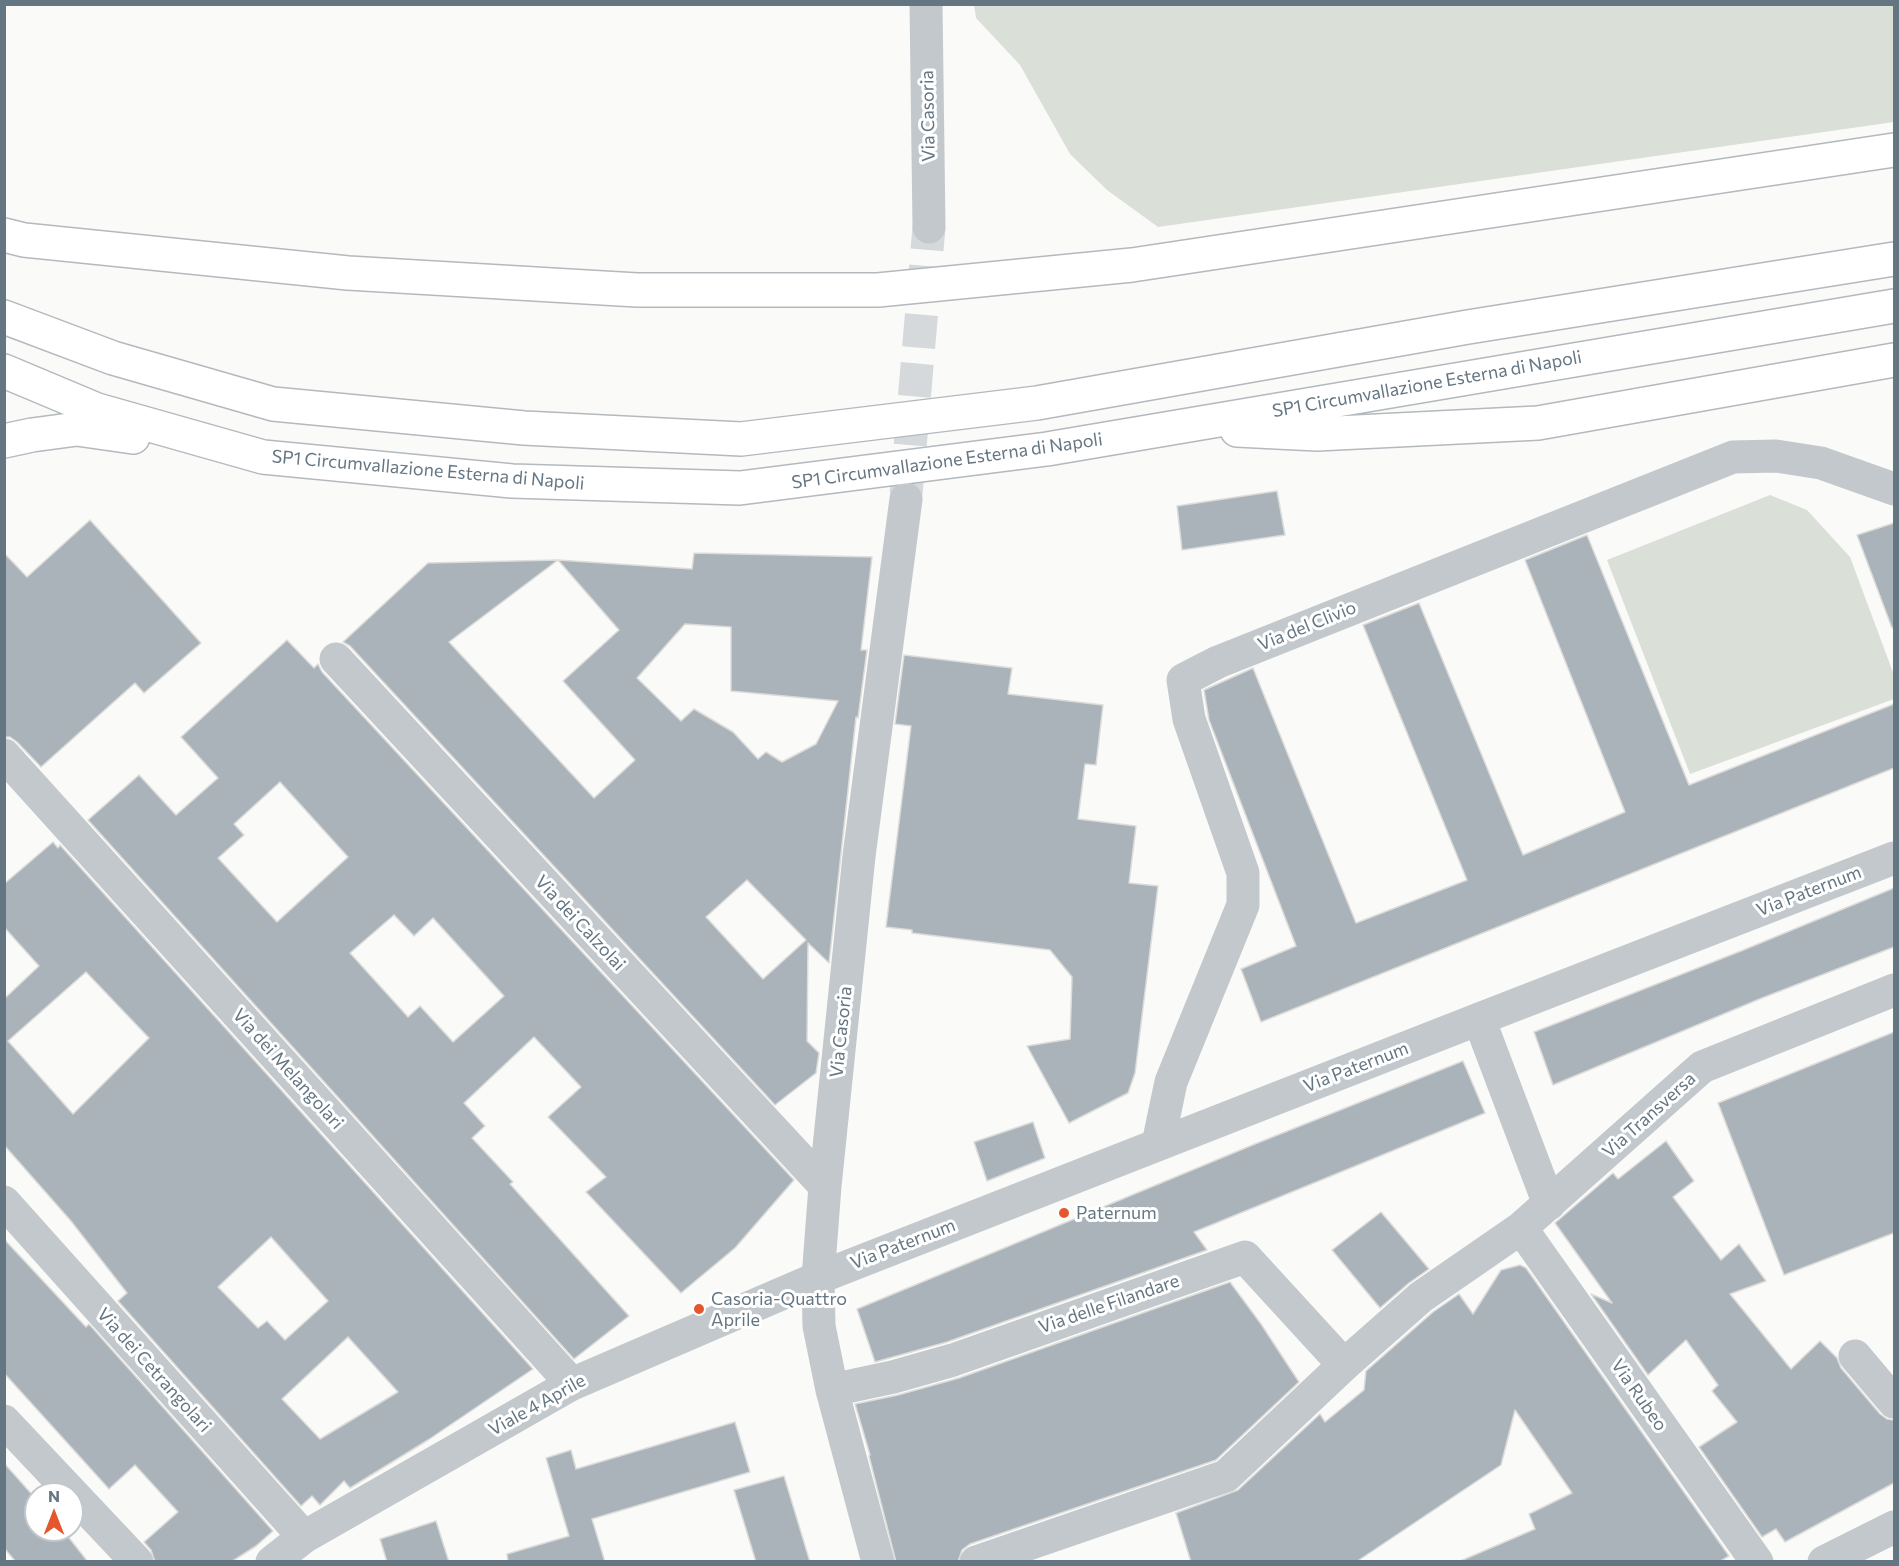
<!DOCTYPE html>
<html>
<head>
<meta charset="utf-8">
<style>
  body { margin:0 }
  #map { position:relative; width:1899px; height:1566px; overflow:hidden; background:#fafaf8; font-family:Commissioner,sans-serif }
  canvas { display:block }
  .frame { position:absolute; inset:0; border:6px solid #657683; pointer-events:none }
  .north { position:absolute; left:24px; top:1482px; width:60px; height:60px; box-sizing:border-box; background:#fff; border:2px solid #c1c8cd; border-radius:50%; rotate:0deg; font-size:16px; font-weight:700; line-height:24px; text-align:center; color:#657683 }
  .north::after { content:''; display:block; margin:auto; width:21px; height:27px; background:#e4572e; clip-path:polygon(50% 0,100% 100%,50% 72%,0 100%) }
</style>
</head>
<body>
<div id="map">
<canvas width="1899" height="1566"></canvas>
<div class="frame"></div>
<div class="north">N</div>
</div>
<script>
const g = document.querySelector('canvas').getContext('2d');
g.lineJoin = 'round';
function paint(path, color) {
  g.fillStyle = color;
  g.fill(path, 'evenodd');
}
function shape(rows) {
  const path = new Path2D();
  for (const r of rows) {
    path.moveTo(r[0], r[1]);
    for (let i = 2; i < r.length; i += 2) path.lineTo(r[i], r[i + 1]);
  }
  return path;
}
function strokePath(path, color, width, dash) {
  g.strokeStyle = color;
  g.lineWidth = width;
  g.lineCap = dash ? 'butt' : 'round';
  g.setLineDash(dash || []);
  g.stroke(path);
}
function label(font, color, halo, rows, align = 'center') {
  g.font = font + ' Commissioner,sans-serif';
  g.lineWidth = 6;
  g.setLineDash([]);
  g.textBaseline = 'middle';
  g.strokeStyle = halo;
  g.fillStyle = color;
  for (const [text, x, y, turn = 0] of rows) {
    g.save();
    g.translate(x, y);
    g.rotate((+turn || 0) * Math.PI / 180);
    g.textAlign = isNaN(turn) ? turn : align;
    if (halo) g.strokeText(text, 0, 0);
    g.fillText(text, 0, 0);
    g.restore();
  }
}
paint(shape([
  [974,5,1894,5,1894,122,1158,227,1107,190,1070,154,1020,65,976,18],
  [1770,495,1807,510,1850,557,1894,675,1894,699,1690,774,1607,560]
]), '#dadfd7');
const building = shape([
  [1277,491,1285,535,1182,550,1177,506,1277,491],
  [90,520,201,643,144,693,135,683,41,767,17,742,10,737,4,737,4,553,27,577,90,520],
  [1894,523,1894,627,1892,628,1857,535,1894,523],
  [1587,535,1689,785,1894,704,1894,768,1261,1022,1241,969,1296,946,1209,720,1204,690,1253,668,1356,923,1467,880,1363,625,1419,603,1523,855,1625,812,1525,560,1587,535],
  [694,553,872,557,861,650,867,650,858,718,856,717,829,963,808,943,807,1041,819,1053,816,1073,775,1105,350,646,343,642,428,563,558,560,692,569,694,553],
  [558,560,619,630,563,681,635,760,594,798,449,642,558,560],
  [685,624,731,627,731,691,838,701,816,744,782,762,766,752,758,759,733,732,694,709,681,721,637,678,685,624],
  [747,880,806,940,763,979,706,917,747,880],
  [287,640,314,668,318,664,322,672,794,1180,735,1248,681,1293,586,1192,606,1177,548,1117,581,1087,534,1037,464,1103,485,1126,472,1138,513,1182,510,1184,629,1316,574,1359,88,820,139,775,176,815,218,778,181,737,287,640],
  [280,782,348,857,277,922,218,858,244,835,234,824,280,782],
  [394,915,414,936,433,918,504,996,453,1042,420,1006,408,1017,350,953,394,915],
  [904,655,1012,668,1008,694,1103,705,1096,765,1085,764,1078,819,1136,826,1129,883,1158,886,1135,1073,1128,1093,1069,1123,1027,1046,1070,1039,1072,977,1050,950,912,933,912,930,886,927,911,726,895,724,904,655],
  [53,842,58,848,60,845,533,1369,428,1440,350,1488,344,1481,320,1505,312,1496,301,1506,118,1301,127,1293,71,1221,4,1145,4,999,39,966,4,927,4,884,53,842],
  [86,972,149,1038,73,1114,8,1041,86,972],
  [271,1237,328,1301,285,1340,267,1321,258,1328,218,1287,271,1237],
  [348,1337,398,1392,320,1439,282,1399,348,1337],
  [1894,888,1894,947,1762,998,1553,1085,1534,1032,1741,951,1894,888],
  [1894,1032,1894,1233,1784,1275,1718,1103,1894,1032],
  [1463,1061,1485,1113,1194,1232,1207,1250,947,1342,875,1362,857,1309,1255,1144,1463,1061],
  [1033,1122,1045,1158,987,1181,974,1142,1033,1122],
  [1666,1141,1694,1181,1673,1197,1721,1260,1739,1244,1766,1281,1730,1294,1791,1369,1820,1341,1837,1358,1841,1368,1880,1414,1887,1419,1894,1420,1894,1483,1785,1542,1776,1529,1762,1537,1699,1447,1737,1422,1712,1391,1718,1385,1686,1340,1648,1375,1591,1294,1612,1303,1555,1223,1613,1173,1618,1179,1666,1141],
  [1381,1212,1429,1269,1409,1283,1380,1308,1332,1250,1381,1212],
  [4,1239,86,1327,89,1324,273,1531,256,1546,231,1562,155,1562,151,1550,144,1542,178,1512,135,1465,109,1489,4,1373,4,1239],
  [1520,1265,1526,1268,1729,1556,1719,1562,1458,1562,1535,1529,1529,1514,1572,1493,1515,1410,1501,1465,1356,1562,1191,1562,1176,1513,1238,1490,1320,1414,1325,1422,1364,1390,1366,1371,1433,1312,1459,1294,1473,1314,1501,1270,1520,1265],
  [1230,1282,1261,1324,1299,1382,1216,1460,970,1544,962,1550,958,1562,896,1562,869,1456,870,1455,855,1404,898,1395,959,1378,1230,1282],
  [735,1422,750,1472,592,1519,605,1562,508,1562,507,1554,569,1536,546,1458,571,1450,576,1469,735,1422],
  [4,1463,36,1499,36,1530,63,1530,88,1562,16,1562,4,1548,4,1463],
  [784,1476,810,1562,756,1562,734,1490,784,1476],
  [436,1521,449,1562,387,1562,380,1539,436,1521]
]);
paint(building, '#aab3b9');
strokePath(building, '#dcdcda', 1.5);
strokePath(shape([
  [906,494,929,227]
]), '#d5d9db', 33, [33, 16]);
const highway = shape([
  [4,235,24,240,348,273,637,290,878,290,1132,265,1894,150],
  [4,317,113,358,273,404,524,428,741,439,1037,403,1468,327,1894,259],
  [4,371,97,410,263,457,512,481,740,488,1047,449,1894,306],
  [1237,430,1317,434,1538,423,1894,360],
  [4,441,32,435,77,429,133,437]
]);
strokePath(highway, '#b4b9bd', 36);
strokePath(shape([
  [926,4,929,227],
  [336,659,825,1186],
  [4,755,572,1384],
  [1479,1019,1549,1204],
  [1158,1144,1171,1082,1243,905,1243,873,1189,719,1183,680,1218,662,1733,457,1776,456,1821,463,1894,489],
  [4,1202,304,1537],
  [1521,1228,1757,1562],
  [1855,1356,1894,1402],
  [832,1390,893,1377,953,1360,1245,1257,1344,1365],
  [4,1421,137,1562],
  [272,1562,304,1537,572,1384,818,1278,1479,1019,1894,858],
  [878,1562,832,1390,819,1326,818,1278,825,1186,859,856,906,499],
  [976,1562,1226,1476,1344,1365,1421,1297,1521,1228,1702,1067,1894,990],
  [1824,1562,1894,1527]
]), '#c3c8cc', 33);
strokePath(highway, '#fff', 33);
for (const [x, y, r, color] of [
  [1064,1213,6,"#e4572e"],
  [699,1309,6,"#e4572e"]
]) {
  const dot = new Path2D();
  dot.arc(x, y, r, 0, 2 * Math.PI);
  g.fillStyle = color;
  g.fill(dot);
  strokePath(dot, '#fff', 2);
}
label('18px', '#657683', '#fff', [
  ["Via Casoria",928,116,-91],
  ["SP1 Circumvallazione Esterna di Napoli",1427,384,-10],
  ["SP1 Circumvallazione Esterna di Napoli",947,461,-8],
  ["SP1 Circumvallazione Esterna di Napoli",428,470,5],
  ["Via del Clivio",1307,626,-22],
  ["Via Paternum",1809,891,-21],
  ["Via dei Calzolai",580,923,47],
  ["Via Casoria",841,1032,-84],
  ["Via Paternum",1356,1067,-21],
  ["Via dei Melangolari",288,1069,48],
  ["Via Transversa",1649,1115,-42],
  ["Via Paternum",903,1244,-21],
  ["Via delle Filandare",1109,1304,-19],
  ["Via dei Cetrangolari",154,1370,48],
  ["Via Rubeo",1639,1395,55],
  ["Viale 4 Aprile",537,1405,-29]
]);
label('18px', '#657683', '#fff', [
  ["Paternum",1076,1213],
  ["Casoria-Quattro",711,1299],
  ["Aprile",711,1320]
], 'left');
</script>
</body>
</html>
